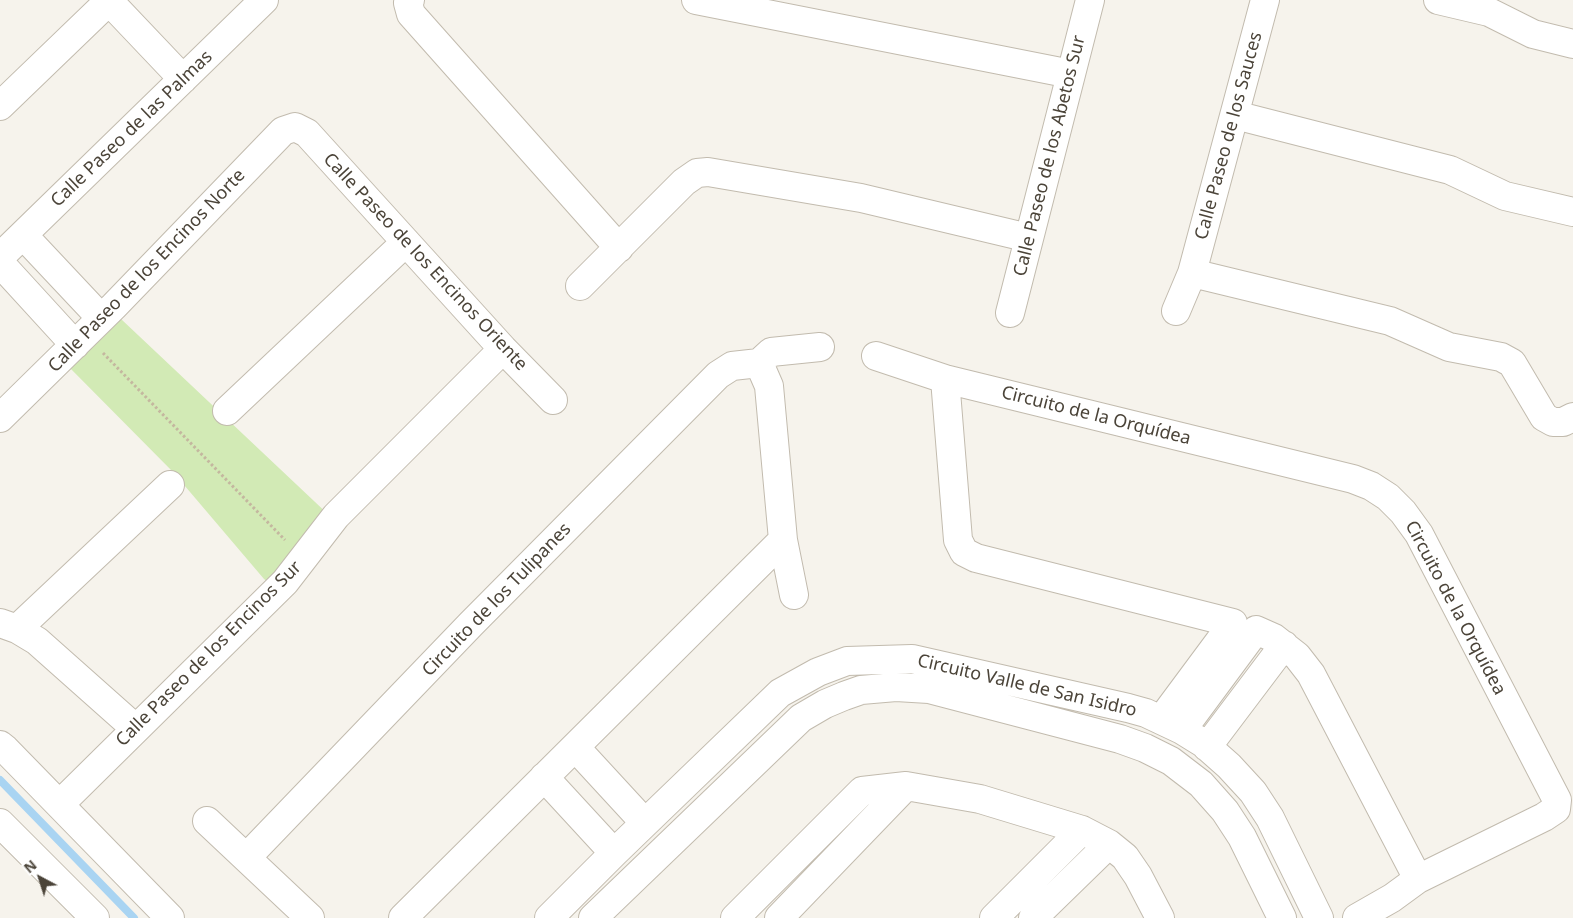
<!DOCTYPE html>
<html>
<head>
<meta charset="utf-8">
<style>
  body { margin:0 }
  #map { position:relative; width:1573px; height:918px; overflow:hidden; background:#f6f3ec; font-family:"Noto Sans",sans-serif }
  canvas { display:block }
  .north { position:absolute; left:15px; top:853px; width:50px; height:50px; -webkit-text-stroke:4px #fff; paint-order:stroke; rotate:320deg; font-size:14px; font-weight:700; line-height:20px; text-align:center; color:#4b4439 }
  .north::after { content:''; display:block; margin:auto; width:18px; height:22px; background:#4b4439; clip-path:polygon(50% 0,100% 100%,50% 72%,0 100%) }
</style>
</head>
<body>
<div id="map">
<canvas width="1573" height="918"></canvas>
<div class="north">N</div>
</div>
<script>
const g = document.querySelector('canvas').getContext('2d');
g.lineJoin = 'round';
function paint(path, color) {
  g.fillStyle = color;
  g.fill(path, 'evenodd');
}
function shape(rows) {
  const path = new Path2D();
  for (const r of rows) {
    path.moveTo(r[0], r[1]);
    for (let i = 2; i < r.length; i += 2) path.lineTo(r[i], r[i + 1]);
  }
  return path;
}
function strokePath(path, color, width, dash) {
  g.strokeStyle = color;
  g.lineWidth = width;
  g.lineCap = dash ? 'butt' : 'round';
  g.setLineDash(dash || []);
  g.stroke(path);
}
function label(font, color, halo, rows, align = 'center') {
  g.font = font + ' "Noto Sans",sans-serif';
  g.lineWidth = 4;
  g.setLineDash([]);
  g.textBaseline = 'middle';
  g.strokeStyle = halo;
  g.fillStyle = color;
  for (const [text, x, y, turn = 0] of rows) {
    g.save();
    g.translate(x, y);
    g.rotate((+turn || 0) * Math.PI / 180);
    g.textAlign = isNaN(turn) ? turn : align;
    if (halo) g.strokeText(text, 0, 0);
    g.fillText(text, 0, 0);
    g.restore();
  }
}
paint(shape([
  [121,319,332,518,279,590,264,579,173,472,67,365]
]), '#d2eab5');
strokePath(shape([
  [0,780,134,918]
]), '#a9d4f2', 8);
const minor = shape([
  [108,0,183,79],
  [410,0,408,3,411,14,619,248],
  [696,0,1071,74],
  [1438,0,1489,12,1533,34,1573,44],
  [0,106,109,1],
  [1235,115,1450,170,1505,196,1573,212],
  [23,235,101,318],
  [0,257,264,0],
  [0,263,75,345],
  [1192,273,1390,321,1449,347,1501,357,1512,363,1544,417,1553,422,1563,422,1573,417],
  [580,286,684,182,697,173,708,172,861,198,1029,238],
  [1176,311,1192,273,1265,0],
  [1010,313,1090,0],
  [876,356,945,379],
  [759,363,771,352,820,347],
  [227,411,406,242],
  [0,418,114,306,283,131,295,127,307,133,503,349,553,400],
  [0,623,17,629,37,641,136,729],
  [17,629,170,485],
  [1161,720,1233,623,976,558,964,552,958,540,945,379,1353,479,1371,486,1388,497,1403,512,1419,534,1557,800,1556,809,1544,817,1418,879,1311,674,1297,656,1274,638,1256,630,1182,730],
  [0,745,5,749,170,918],
  [575,747,645,823],
  [1207,747,1284,645],
  [544,777,614,853],
  [60,804,285,582,336,516,503,349],
  [207,821,310,918],
  [0,823,95,918],
  [247,857,471,624,718,375,732,366,759,363,769,386,783,540,794,595],
  [403,918,783,540],
  [549,918,614,853,780,693,818,672,847,661,912,659,1128,708,1146,713,1182,730,1203,743,1229,766,1253,792,1270,818,1319,918],
  [593,918,801,718,825,704,844,696,861,690,896,687,929,689,1120,739,1145,748,1171,761,1201,784,1225,811,1242,837,1282,918],
  [735,918,862,791,906,786,980,799,1082,830,1109,844,1125,857,1138,876,1160,918],
  [779,918,906,786],
  [994,918,1082,830],
  [1033,918,1109,844],
  [1357,918,1392,898,1418,879]
]);
strokePath(minor, '#c2bbae', 30);
strokePath(shape([
  [103,353,285,540]
]), '#c4b79f', 3, [2.5, 2.5]);
strokePath(minor, '#fff', 28);
label('18px', '#4b4439', '#fff', [
  ["Calle Paseo de las Palmas",132,129,-44],
  ["Calle Paseo de los Sauces",1229,136,-75],
  ["Calle Paseo de los Abetos Sur",1050,156,-76],
  ["Calle Paseo de los Encinos Oriente",425,262,47],
  ["Calle Paseo de los Encinos Norte",147,271,-46],
  ["Circuito de la Orquídea",1096,416,14],
  ["Circuito de los Tulipanes",497,600,-46],
  ["Circuito de la Orquídea",1455,608,62],
  ["Calle Paseo de los Encinos Sur",209,654,-45],
  ["Circuito Valle de San Isidro",1027,686,13]
]);
</script>
</body>
</html>
